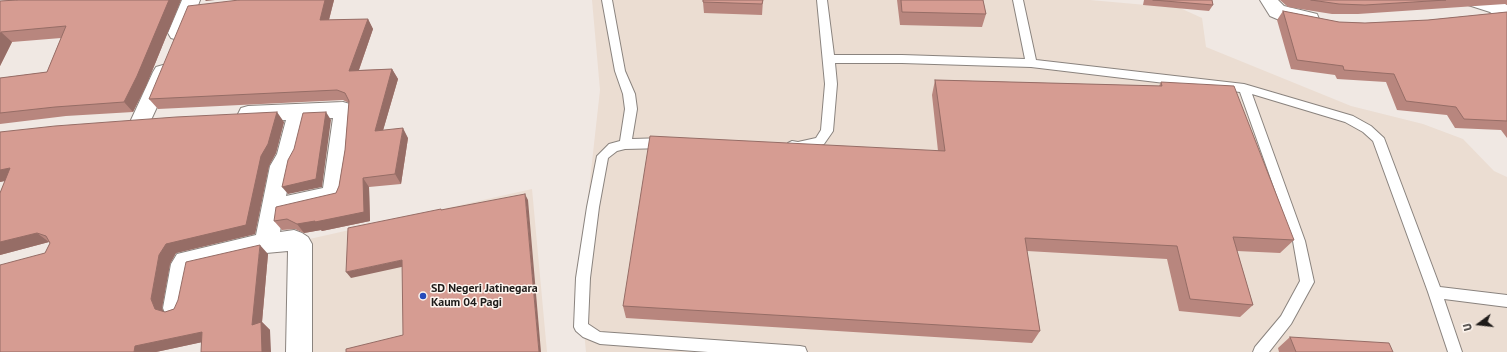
<!DOCTYPE html>
<html>
<head>
<meta charset="utf-8">
<style>
  body { margin:0 }
  #map { position:relative; width:1507px; height:352px; overflow:hidden; background:#f0e8e3; font-family:"PT Sans",sans-serif }
  canvas { display:block }
  .north { position:absolute; left:1459px; top:304px; width:40px; height:40px; -webkit-text-stroke:3px #fef6f0; paint-order:stroke; rotate:255deg; font-size:11px; font-weight:700; line-height:16px; text-align:center; color:#1e1b19 }
  .north::after { content:''; display:block; margin:auto; width:14px; height:18px; background:#1e1b19; clip-path:polygon(50% 0,100% 100%,50% 72%,0 100%) }
</style>
</head>
<body>
<div id="map">
<canvas width="1507" height="352"></canvas>
<div class="north">U</div>
</div>
<script>
const g = document.querySelector('canvas').getContext('2d');
g.lineJoin = 'round';
function paint(path, color) {
  g.fillStyle = color;
  g.fill(path, 'evenodd');
}
function shape(rows) {
  const path = new Path2D();
  for (const r of rows) {
    path.moveTo(r[0], r[1]);
    for (let i = 2; i < r.length; i += 2) path.lineTo(r[i], r[i + 1]);
  }
  return path;
}
function strokePath(path, color, width, dash) {
  g.strokeStyle = color;
  g.lineWidth = width;
  g.lineCap = dash ? 'butt' : 'round';
  g.setLineDash(dash || []);
  g.stroke(path);
}
function label(font, color, halo, rows, align = 'center') {
  g.font = font + ' "PT Sans",sans-serif';
  g.lineWidth = 3;
  g.setLineDash([]);
  g.textBaseline = 'middle';
  g.strokeStyle = halo;
  g.fillStyle = color;
  for (const [text, x, y, turn = 0] of rows) {
    g.save();
    g.translate(x, y);
    g.rotate((+turn || 0) * Math.PI / 180);
    g.textAlign = isNaN(turn) ? turn : align;
    if (halo) g.strokeText(text, 0, 0);
    g.fillText(text, 0, 0);
    g.restore();
  }
}
paint(shape([
  [592,0,1090,0,1180,8,1202,18,1206,47,1351,106,1423,124,1463,139,1494,171,1507,177,1507,352,586,352,579,279,600,90],
  [532,189,547,352,303,352,305,240]
]), '#ebddd2');
const service = shape([
  [602,0,612,0,625,71,635,94,637,109,632,139,666,138,670,140,672,143,670,146,666,148,625,149,617,151,608,158,599,207,590,278,588,324,600,332,800,346,805,347,807,352,708,352,600,344,583,337,576,331,574,327,576,278,587,207,597,156,609,144,620,141,625,109,623,94,615,71,602,0],
  [817,0,827,0,834,55,902,55,1025,59,1013,0,1023,0,1036,60,1244,84,1353,116,1371,126,1384,138,1440,287,1507,295,1507,307,1444,299,1462,352,1448,352,1428,292,1373,141,1363,132,1345,122,1252,94,1305,241,1314,282,1291,324,1269,352,1253,352,1255,347,1281,316,1300,281,1293,241,1240,92,1031,67,902,63,835,63,837,84,833,131,831,134,824,144,798,152,788,149,786,146,788,143,792,141,798,142,816,138,821,130,825,84,817,0]
]);
const minor = shape([
  [182,0,200,0,188,33,185,38,178,40,171,38,168,33,182,0],
  [1260,0,1278,0,1284,6,1317,14,1319,19,1317,24,1310,26,1277,19,1270,16,1260,0],
  [1463,0,1495,0,1504,2,1507,5,1507,22,1500,20,1490,12,1465,4,1463,0],
  [163,65,170,67,173,72,151,120,148,126,141,128,134,126,131,120,153,72,156,67,163,65],
  [343,102,350,104,354,112,344,195,341,202,333,204,283,215,280,232,294,230,302,233,308,237,312,244,312,352,286,352,288,251,266,253,194,269,187,308,184,316,175,319,166,316,163,308,171,264,177,254,256,235,270,166,277,154,286,120,248,122,241,120,238,114,241,108,248,106,343,102],
  [333,118,323,188,286,196,292,167,298,156,307,119,333,118]
]);
strokePath(service, '#8a837e', 2);
strokePath(minor, '#8a837e', 2);
paint(service, '#fff');
paint(minor, '#fff');
paint(shape([
  [17,0,181,0,146,86,133,112,66,116,0,124,0,78,47,72,61,38,12,42,0,66,0,1],
  [240,0,334,0,329,20,368,19,373,29,359,70,392,69,398,79,383,130,408,138,401,184,369,187,370,221,322,231,321,230,304,233,295,229,282,230,274,221,336,193,339,186,345,150,349,103,343,100,158,109,149,99],
  [763,0,762,15,704,13,703,2],
  [897,0,983,0,986,14,982,27,900,25],
  [1144,0,1212,0,1213,5,1209,11,1143,5],
  [1280,0,1507,0,1507,5,1505,4,1358,14,1332,14,1288,7],
  [1283,11,1339,22,1365,23,1428,20,1507,12,1507,138,1501,130,1455,128,1447,115,1397,110,1386,82,1337,79,1335,75,1291,69,1277,20],
  [935,80,1159,86,1161,82,1294,240,1280,253,1237,251,1253,305,1240,317,1179,311,1167,259,1027,251,1040,331,1032,343,626,318,623,306,938,151,932,95],
  [284,122,276,153,269,166,255,234,176,253,170,264,162,308,163,312,165,312,174,309,268,254,262,322,270,330,202,342,156,352,0,352,45,253,50,243,49,242,0,255,0,193,5,181,0,182,0,132],
  [1290,337,1393,352,1279,352,1278,348]
]), '#b8867e');
paint(shape([
  [169,0,181,0,146,86,133,112,124,102],
  [205,0,215,0,206,1],
  [325,0,334,0,326,31,320,20],
  [368,19,373,29,355,81,349,71],
  [1,32,12,42,0,66,0,35],
  [392,69,398,79,380,141,375,131],
  [277,112,284,122,276,153,269,166,255,234,176,253,170,264,162,308,166,317,155,309,151,299,159,255,166,244,261,156],
  [326,112,331,120,322,187,288,194,282,187],
  [403,128,408,138,401,184,395,174],
  [10,168,21,177,0,182,0,170],
  [363,178,369,187,370,221,322,231,321,230,304,233,297,224],
  [525,194,528,200,541,352,539,352],
  [37,233,49,242,0,255,0,242],
  [260,245,268,254,262,322,270,330,271,352,262,352,252,325],
  [402,260,406,266,351,278,346,272],
  [202,332,212,340,156,352,134,352,135,346]
]), '#966d66');
const building = shape([
  [17,0,169,0,137,76,124,102,55,107,0,113,0,78,47,72,66,26,1,32,0,35,0,1,17,0],
  [239,0,325,0,320,20,368,19,349,71,392,69,375,131,403,128,395,174,363,178,364,212,315,222,315,221,297,224,287,219,274,221,276,207,336,193,339,186,345,150,349,101,345,93,337,90,149,99,188,6,239,0],
  [703,0,763,0,762,4,703,2,703,0],
  [901,0,983,0,986,14,902,12,901,0],
  [1153,0,1212,0,1213,5,1153,0],
  [1311,0,1446,0,1365,5,1339,4,1311,0],
  [1283,11,1339,22,1365,23,1428,20,1507,12,1507,121,1464,119,1456,107,1406,101,1394,74,1344,70,1343,66,1297,60,1283,11],
  [935,80,1162,86,1161,82,1234,86,1294,240,1233,237,1253,305,1190,299,1177,246,1025,238,1040,331,623,306,650,136,945,151,935,80],
  [277,112,268,144,261,156,246,225,166,244,159,255,151,299,155,309,165,312,174,309,178,300,186,262,260,245,252,325,261,322,262,352,201,352,202,332,135,346,134,352,0,352,0,265,45,253,50,243,46,236,37,233,0,242,0,193,10,168,0,170,0,132,55,126,176,117,277,112],
  [326,112,316,179,282,187,288,160,294,149,303,113,326,112],
  [525,194,539,352,346,352,346,349,403,335,402,260,346,272,348,228,441,209,441,210,525,194],
  [1290,337,1389,343,1393,352,1296,352,1290,337]
]);
paint(building, '#d69c92');
strokePath(building, '#966d66', 1);
for (const [x, y, r, color] of [
  [423,296,4,"#284cbb"]
]) {
  const dot = new Path2D();
  dot.arc(x, y, r, 0, 2 * Math.PI);
  g.fillStyle = color;
  g.fill(dot);
  strokePath(dot, '#fef6f0', 1.5);
}
label('bold 12px', '#1e1b19', '#fef6f0', [
  ["SD Negeri Jatinegara",431,289],
  ["Kaum 04 Pagi",431,303]
], 'left');
</script>
</body>
</html>
